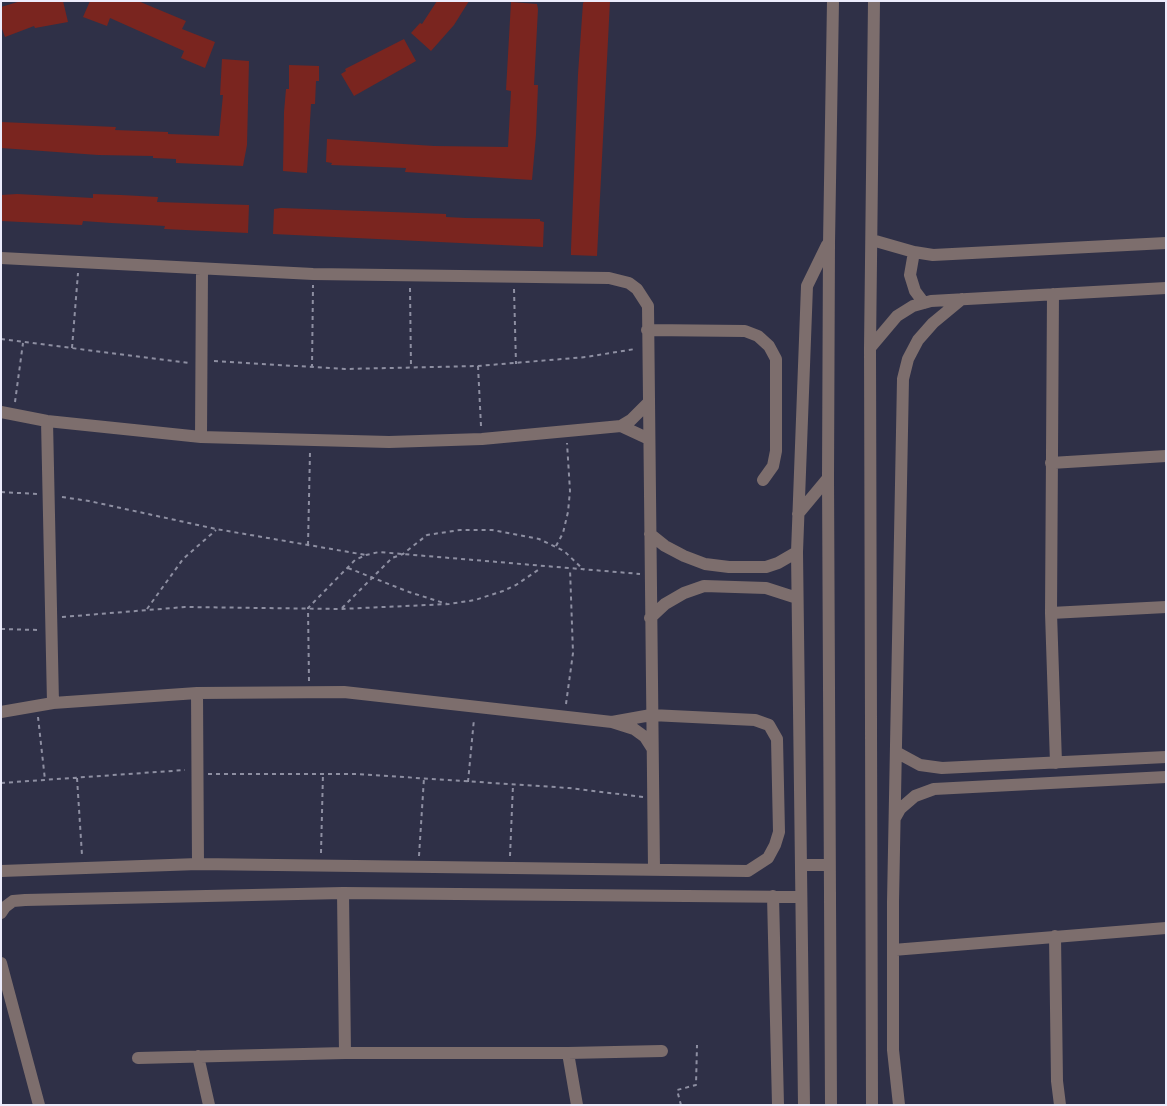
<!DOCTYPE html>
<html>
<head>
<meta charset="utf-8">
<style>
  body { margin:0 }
  #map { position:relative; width:1167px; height:1106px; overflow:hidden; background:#2f3047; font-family:"Archivo Narrow",sans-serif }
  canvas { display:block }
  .frame { position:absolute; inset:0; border:2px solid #ececfc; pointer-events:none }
</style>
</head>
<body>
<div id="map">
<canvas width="1167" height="1106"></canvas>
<div class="frame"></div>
</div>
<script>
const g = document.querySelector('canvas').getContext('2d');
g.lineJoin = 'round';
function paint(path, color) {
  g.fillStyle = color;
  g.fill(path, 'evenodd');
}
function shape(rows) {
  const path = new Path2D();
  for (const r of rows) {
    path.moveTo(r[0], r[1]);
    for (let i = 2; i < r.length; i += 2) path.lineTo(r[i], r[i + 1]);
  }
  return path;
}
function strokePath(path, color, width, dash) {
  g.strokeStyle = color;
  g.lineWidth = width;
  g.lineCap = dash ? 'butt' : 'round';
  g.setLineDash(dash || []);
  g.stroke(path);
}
paint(shape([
  [21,1,63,1,68,22,35,28,34,26,5,37,1,26,1,7],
  [90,1,138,1,186,21,182,29,215,42,205,68,181,58,184,51,110,18,107,26,83,17],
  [437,1,469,1,454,25,431,51,411,33,420,23,422,24],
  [585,1,610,1,597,256,571,255,571,249,578,74,583,3],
  [511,2,537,4,538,9,534,85,538,85,536,135,532,180,405,172,406,168,331,165,332,163,326,162,327,139,434,146,508,147,511,91,506,90],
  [404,39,416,61,354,96,341,74,346,71,345,69],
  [222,59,249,61,247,145,243,166,176,163,176,159,153,158,153,156,98,155,1,148,1,122,116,127,115,130,168,132,168,134,219,136,223,95,220,95],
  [289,65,319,66,319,81,316,81,315,104,311,104,307,173,283,171,284,112,286,89,289,89],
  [17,194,93,198,93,194,121,195,158,197,157,202,249,205,248,233,164,229,165,226,111,223,83,221,82,225,1,221,1,195],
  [281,208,446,214,446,217,466,218,540,219,540,221,544,222,543,247,273,234,274,209]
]), '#7a251f');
strokePath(shape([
  [410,288,411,368],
  [514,289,516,364],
  [1,339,189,363],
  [72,348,78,273],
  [214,361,345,369,478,366,586,357,635,349],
  [478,366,481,426],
  [312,368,313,285],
  [15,402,23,343],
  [1,492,37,494],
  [62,497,89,501,216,529,366,555],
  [308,545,310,452],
  [556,546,563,533,568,512,570,491,567,443],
  [348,568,409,592,447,604],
  [342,608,392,558,403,554,427,535,460,530,492,530,539,539,564,551,584,570],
  [147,609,183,559,216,530],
  [62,617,185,607,341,609,449,604,475,600,503,591,516,585,541,568],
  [1,629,39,630],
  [309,681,308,608,355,560,366,555,379,552,640,574],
  [566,704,573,653,570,569],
  [38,717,45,780],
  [208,774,357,774,569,788,643,797],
  [77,778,82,855],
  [468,782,474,719],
  [1,783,185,770],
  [321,853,323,773],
  [419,856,424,778],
  [510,856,513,785],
  [681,1105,677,1090,696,1085,697,1045]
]), '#8e8fa2', 2, [4, 4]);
strokePath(shape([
  [872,240,914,252,933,255,1166,243],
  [914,252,910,275,915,291,924,303],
  [1,258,313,274,609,278,629,283,637,289,648,306,654,868],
  [1053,294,1051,613,1056,763],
  [647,330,745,331,758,336,769,346,776,359,776,451,773,466,763,480],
  [870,348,897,316,913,306,931,301,1166,288],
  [1,412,47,421,201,437,389,442,482,439,621,426,631,420,648,403],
  [47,421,53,703],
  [621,426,649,439],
  [201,437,202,270],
  [1051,463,1166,456],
  [798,514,828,478],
  [650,534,665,546,684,556,705,564,729,567,766,567,778,563,797,552],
  [1051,613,1166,607],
  [650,618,665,604,684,593,704,586,766,588,797,598],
  [197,693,198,864],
  [1,712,53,703,197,693,344,692,612,722,634,729,645,737,652,748],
  [896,752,920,765,942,768,1166,757],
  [895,818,900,809,915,796,934,789,1166,777],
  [801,865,829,865],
  [1,871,198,864,748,871,768,858,775,845,779,832,777,739,769,725,755,720,651,715,612,722],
  [343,893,345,1053],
  [773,896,778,1105],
  [1,913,5,907,13,901,25,900,343,893,801,897],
  [1055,936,1057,1081,1060,1105],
  [893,950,1166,928],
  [1,963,39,1105],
  [568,1053,577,1105],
  [198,1056,209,1105],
  [138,1058,345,1053,568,1053,662,1051],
  [804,1105,797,552,807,286,827,245],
  [831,1105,828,478,829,243,833,1],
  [872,1105,870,348,874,1],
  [899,1105,893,1050,893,902,903,379,908,359,918,340,933,323,962,299]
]), '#7d6e6d', 12);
</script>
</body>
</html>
